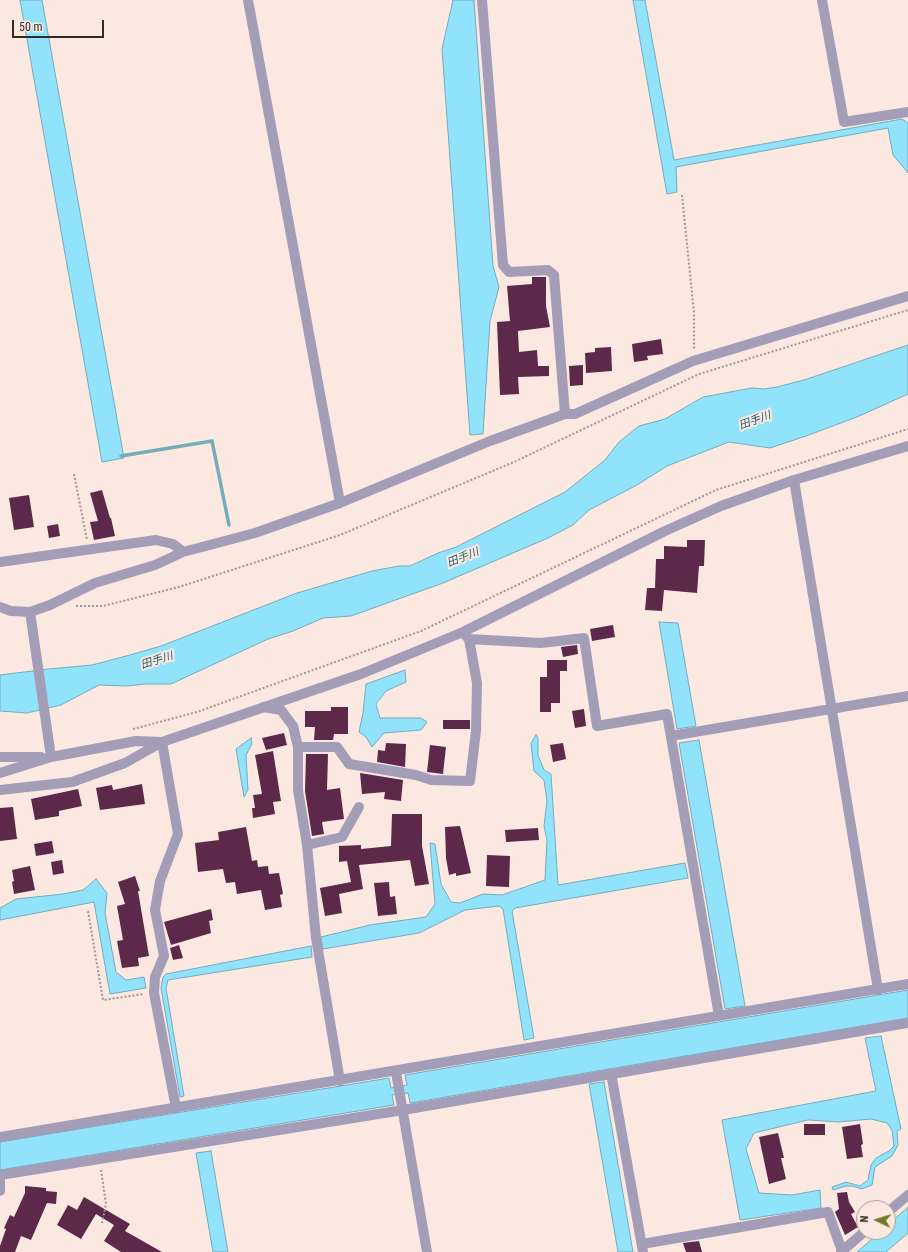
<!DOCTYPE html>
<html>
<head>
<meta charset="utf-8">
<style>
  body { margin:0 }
  #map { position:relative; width:908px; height:1252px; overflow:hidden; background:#fbe8e0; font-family:"Roboto Condensed",sans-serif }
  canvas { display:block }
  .north { position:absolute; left:856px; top:1200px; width:40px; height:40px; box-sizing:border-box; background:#fbe8e0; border:1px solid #aa9c96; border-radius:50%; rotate:274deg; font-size:11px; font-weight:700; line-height:16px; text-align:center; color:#312a27 }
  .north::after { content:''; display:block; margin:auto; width:14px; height:18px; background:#747923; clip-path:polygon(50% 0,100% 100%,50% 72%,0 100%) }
  .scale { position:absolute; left:12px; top:20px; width:92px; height:18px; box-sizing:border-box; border:2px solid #312a27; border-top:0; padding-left:5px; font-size:12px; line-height:14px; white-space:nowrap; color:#312a27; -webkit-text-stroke:3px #fbe8e0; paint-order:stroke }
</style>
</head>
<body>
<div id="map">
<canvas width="908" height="1252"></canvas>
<div class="north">N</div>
<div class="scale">50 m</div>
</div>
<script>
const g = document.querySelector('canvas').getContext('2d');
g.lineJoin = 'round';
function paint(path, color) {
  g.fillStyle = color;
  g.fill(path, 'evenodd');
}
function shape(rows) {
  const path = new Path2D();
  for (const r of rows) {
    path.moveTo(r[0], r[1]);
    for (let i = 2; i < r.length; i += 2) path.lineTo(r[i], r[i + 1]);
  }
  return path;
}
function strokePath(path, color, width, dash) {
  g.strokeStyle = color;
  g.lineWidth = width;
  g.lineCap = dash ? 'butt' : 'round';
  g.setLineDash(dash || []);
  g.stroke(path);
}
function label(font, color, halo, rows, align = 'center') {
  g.font = font + ' "Roboto Condensed","Noto Sans JP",sans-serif';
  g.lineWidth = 4;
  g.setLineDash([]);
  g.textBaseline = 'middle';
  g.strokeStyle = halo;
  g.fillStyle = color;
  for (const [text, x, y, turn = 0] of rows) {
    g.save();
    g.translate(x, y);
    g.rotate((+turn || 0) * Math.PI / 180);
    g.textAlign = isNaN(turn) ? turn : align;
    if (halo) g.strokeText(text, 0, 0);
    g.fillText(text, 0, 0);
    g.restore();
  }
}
const water = shape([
  [20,0,42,0,124,458,102,462,20,0],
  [453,0,474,0,493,266,499,287,490,321,483,434,470,435,442,49,453,0],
  [633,0,645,0,674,160,902,119,908,123,908,173,893,155,888,128,676,167,677,192,667,194,633,0],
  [908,345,908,394,857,417,806,436,770,448,729,442,667,466,637,485,589,510,573,525,548,538,443,583,351,616,323,618,293,631,268,639,171,684,145,684,128,686,99,685,61,705,27,713,0,711,0,675,48,669,92,665,130,655,161,646,297,593,372,571,399,566,410,566,438,553,456,547,565,492,605,460,619,442,639,426,665,419,703,397,752,388,764,389,777,387,804,380,908,345],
  [659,622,678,623,696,726,677,729,659,622],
  [405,670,406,682,386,691,376,704,380,718,421,718,427,722,421,730,384,733,372,747,366,737,359,732,363,713,366,684,405,670],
  [536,735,538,738,538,755,544,770,551,774,558,885,685,863,688,878,515,908,512,911,534,1038,524,1040,503,909,499,906,465,910,419,933,323,949,321,937,370,925,426,917,435,904,430,843,435,844,441,884,451,902,460,903,483,894,502,895,545,880,547,840,544,826,547,801,544,780,534,771,531,743,536,735],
  [251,738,252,744,246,755,248,790,244,797,236,749,251,738],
  [699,740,745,1006,725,1009,679,743,699,740],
  [96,879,107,893,105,913,116,972,126,980,144,977,146,988,110,994,94,902,0,920,0,908,16,899,63,894,83,890,96,879],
  [311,946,312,957,168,980,166,988,184,1096,180,1097,161,988,163,977,166,974,311,946],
  [908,990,908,1018,410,1103,408,1093,392,1095,394,1105,0,1170,0,1142,389,1078,391,1088,407,1085,405,1075,908,990],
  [881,1036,901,1129,897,1131,898,1145,892,1156,875,1167,872,1185,862,1189,852,1186,846,1186,833,1190,832,1187,846,1182,860,1186,868,1180,871,1165,876,1158,889,1151,894,1146,892,1130,887,1123,871,1119,839,1122,808,1120,754,1133,746,1149,759,1193,792,1195,820,1190,821,1208,740,1220,722,1120,876,1091,865,1038,881,1036],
  [604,1082,633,1252,618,1252,589,1084,604,1082],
  [211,1151,228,1252,213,1252,196,1153,211,1151],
  [908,1207,908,1233,886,1252,857,1252,880,1232,888,1232,888,1225,908,1207]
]);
paint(water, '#90e3fb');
strokePath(water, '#74acbb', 1);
strokePath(shape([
  [121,456,212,441,229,525]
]), '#74acbb', 3.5);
paint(shape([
  [532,277,546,277,546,306,550,327,518,331,519,352,537,350,538,366,549,366,549,376,518,377,519,394,500,395,497,322,510,321,507,286,532,284],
  [661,339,663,354,647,356,648,360,634,362,632,344],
  [611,347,612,371,586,373,585,353,595,352,595,348],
  [583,365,583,385,570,386,569,366],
  [102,490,110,518,111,518,115,536,94,540,90,522,98,521,90,493],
  [29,495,34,527,14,530,9,498],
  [58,524,60,536,49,538,47,526],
  [687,540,705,540,704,566,699,566,697,593,664,590,662,611,645,610,647,588,655,588,656,559,664,559,664,546,687,547],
  [613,625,615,637,592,641,590,629],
  [577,645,578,654,563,657,561,647],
  [547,660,567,660,567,671,560,671,560,703,551,703,551,712,540,712,540,677,547,677],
  [331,707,348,707,348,734,334,734,333,740,314,740,315,727,305,727,305,711,331,711],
  [584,709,586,726,575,728,572,711],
  [443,720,470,720,470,729,443,729],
  [284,733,287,745,266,750,262,738],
  [386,743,406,744,405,767,377,762,378,750,385,751],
  [563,743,566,759,553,762,550,745],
  [430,745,446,747,443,774,427,772],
  [273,751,281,801,273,802,275,814,253,818,252,808,255,808,253,795,262,794,255,755],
  [306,754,328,754,327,790,340,788,344,819,322,822,324,834,312,836,305,791],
  [360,773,403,780,401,801,384,799,385,792,362,794],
  [142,784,145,804,100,810,96,788,112,785,113,790],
  [78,789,82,806,59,811,59,816,35,820,31,799],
  [13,807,17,839,0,841,0,808],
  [392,814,422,814,422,846,429,884,415,886,410,860,359,865,363,889,339,894,342,913,325,916,320,888,351,882,347,861,339,862,339,846,361,845,361,849,391,846],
  [460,826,471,873,456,876,456,873,449,875,446,858,445,827],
  [246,827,252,861,257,860,258,867,268,866,269,874,279,873,283,894,280,895,282,907,265,910,261,890,237,894,235,882,226,883,223,869,198,872,195,843,219,840,218,832],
  [538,828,539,840,506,842,505,830],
  [52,841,54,853,36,856,34,844],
  [487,855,510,856,509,887,486,886],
  [62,860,64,873,53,875,51,862],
  [30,866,35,890,14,894,12,882,14,881,12,870],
  [135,876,140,891,138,891,149,956,138,958,139,966,122,968,117,941,123,940,117,906,125,904,118,882],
  [389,882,390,897,395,896,397,914,378,916,374,883],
  [211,909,213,920,209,921,211,933,171,945,164,922],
  [179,945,183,958,173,960,170,948],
  [804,1124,825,1124,825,1135,804,1135],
  [860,1124,863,1144,861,1145,863,1157,847,1159,842,1127],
  [778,1133,784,1158,781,1158,786,1179,769,1184,759,1137],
  [25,1186,46,1188,46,1191,57,1192,56,1204,47,1203,31,1240,21,1236,15,1252,0,1252,0,1246,6,1229,4,1228,10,1215,14,1217,25,1193],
  [847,1192,849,1202,855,1212,851,1214,858,1227,845,1235,835,1212,839,1209,837,1193],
  [84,1197,130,1224,125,1231,162,1252,121,1252,104,1241,114,1225,96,1214,81,1239,57,1225,68,1205,77,1210],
  [699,1241,702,1252,686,1252,683,1243]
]), '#5c294a');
strokePath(shape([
  [682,195,694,313,694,350],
  [74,474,87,540],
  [76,606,103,606,179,587,340,535,514,462,699,374,908,310],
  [133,729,197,712,421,631,716,490,908,429],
  [88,911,103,1000,144,994],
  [101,1170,106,1204,102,1223]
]), '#a39590', 2, [2, 2]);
strokePath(shape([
  [248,0,340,503],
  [482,0,503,265,509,272,548,270,554,275,565,414],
  [822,0,844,122,908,112],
  [794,480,878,990],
  [0,562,156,540,173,544,183,552],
  [0,607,11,611,30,612,50,605,95,583,155,565,183,552,255,533,340,503,490,441,565,414,575,414,693,361,908,296],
  [30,612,51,757],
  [469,639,541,643,584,638,597,726,667,714,719,1016],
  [263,707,281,710,293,726,298,747,298,790,307,845,342,837,359,807],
  [671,736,908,696],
  [298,747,337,747,349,764,416,775,431,780,470,781,476,731,477,683,469,639,465,635],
  [0,757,41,757],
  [0,773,51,757,136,741,162,742,361,674,463,632,665,531,721,506,794,480,908,446],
  [0,790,72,782,125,763,162,742,178,834,160,881,155,910,164,956,155,977,154,993,176,1108],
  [307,845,316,938,340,1081],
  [396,1072,427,1252],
  [611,1073,643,1252],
  [0,1137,908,984],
  [0,1175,403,1110,908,1023],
  [0,1177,0,1191],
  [888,1212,908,1195],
  [642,1244,828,1212,842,1251],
  [841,1252,864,1232]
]), '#a49db8', 10);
label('italic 11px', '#155a6b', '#fbe8e0', [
  ["田手川",755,421,-20],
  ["田手川",463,558,-22],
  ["田手川",157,661,-17]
]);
</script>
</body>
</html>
